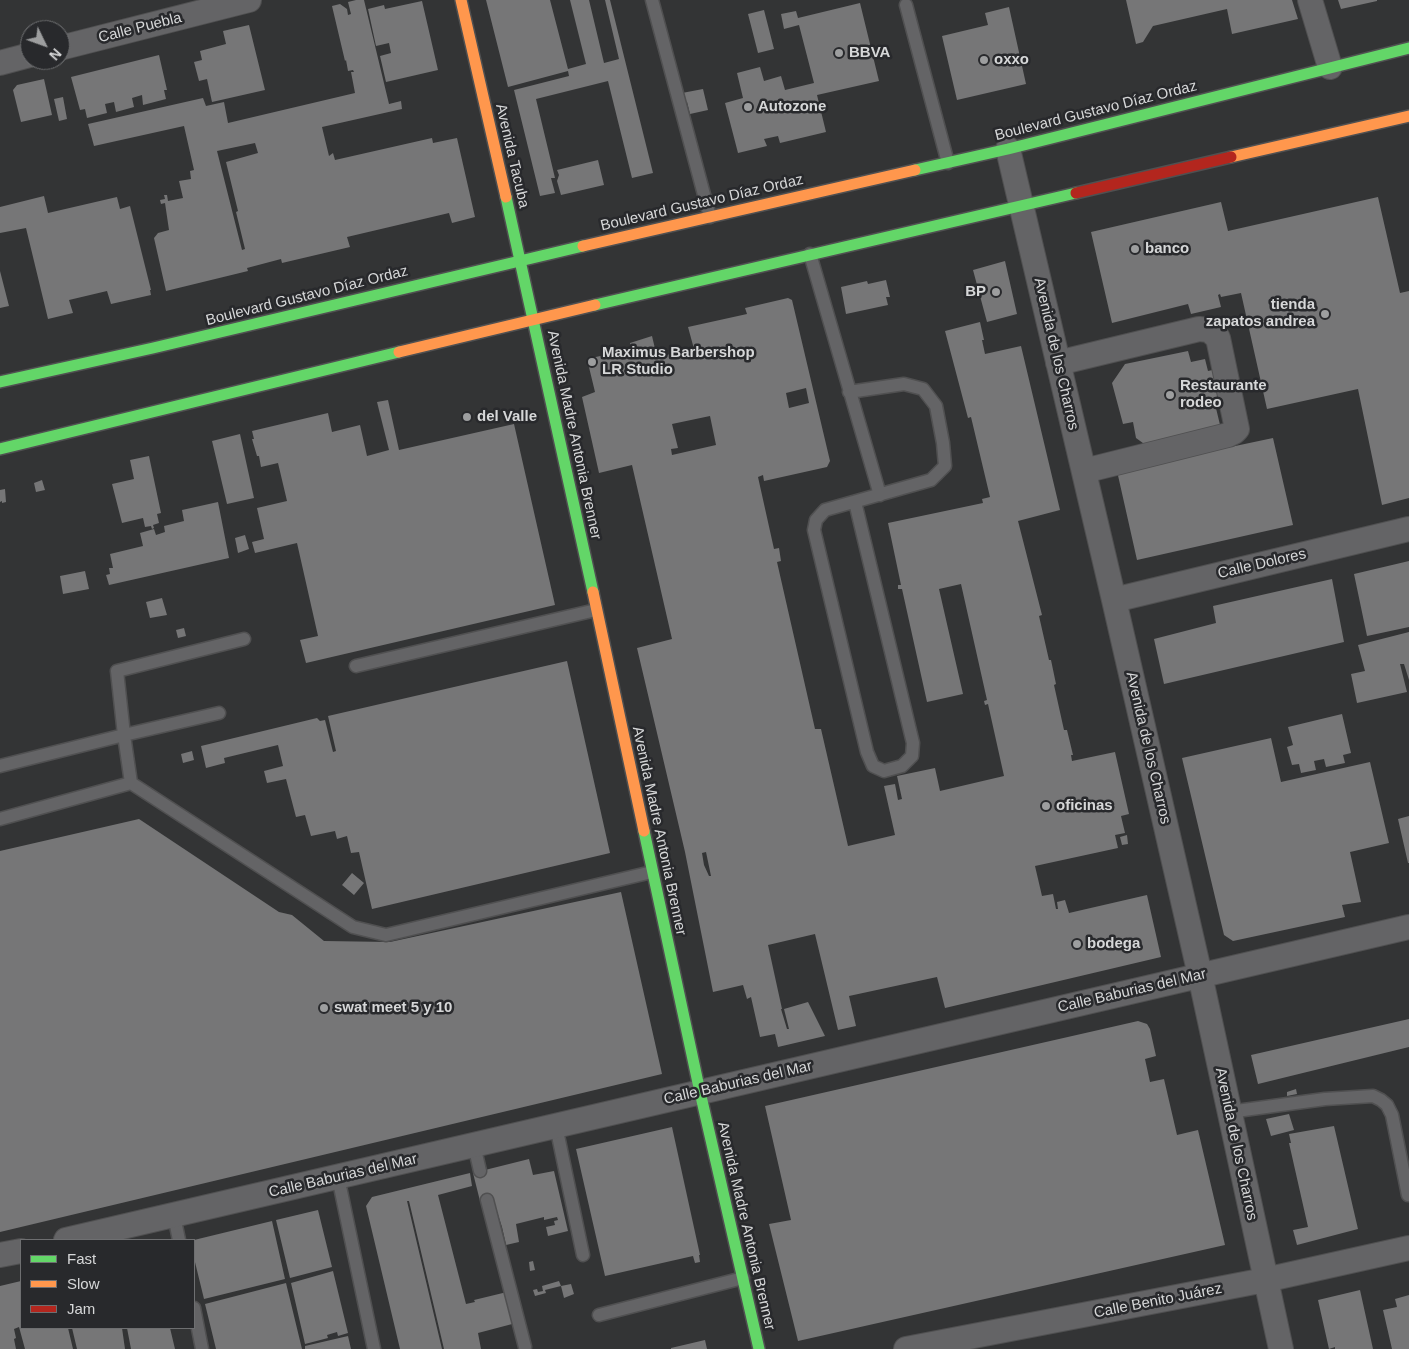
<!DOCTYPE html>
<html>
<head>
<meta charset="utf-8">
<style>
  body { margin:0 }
  #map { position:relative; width:1409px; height:1349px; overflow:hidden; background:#333435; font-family:Helvetica,sans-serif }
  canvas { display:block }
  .legend { position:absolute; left:20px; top:1239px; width:175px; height:90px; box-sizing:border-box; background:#28292c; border:1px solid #6e6f71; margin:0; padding:6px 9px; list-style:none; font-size:15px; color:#d6d7d8 }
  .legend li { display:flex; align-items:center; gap:10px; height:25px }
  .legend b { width:25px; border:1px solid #6e6f71 }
  .north { position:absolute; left:20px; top:20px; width:50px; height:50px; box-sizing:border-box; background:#28292c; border:1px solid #6e6f71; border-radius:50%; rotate:132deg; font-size:14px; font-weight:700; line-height:20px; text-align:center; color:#d6d7d8 }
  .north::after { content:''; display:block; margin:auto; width:18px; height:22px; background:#9d9e9f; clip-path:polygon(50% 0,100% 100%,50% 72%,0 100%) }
</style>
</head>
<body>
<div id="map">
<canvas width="1409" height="1349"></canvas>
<ul class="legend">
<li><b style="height:6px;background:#63d668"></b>Fast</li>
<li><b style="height:6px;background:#ff974d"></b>Slow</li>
<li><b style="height:6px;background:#b3261e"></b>Jam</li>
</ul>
<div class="north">N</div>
</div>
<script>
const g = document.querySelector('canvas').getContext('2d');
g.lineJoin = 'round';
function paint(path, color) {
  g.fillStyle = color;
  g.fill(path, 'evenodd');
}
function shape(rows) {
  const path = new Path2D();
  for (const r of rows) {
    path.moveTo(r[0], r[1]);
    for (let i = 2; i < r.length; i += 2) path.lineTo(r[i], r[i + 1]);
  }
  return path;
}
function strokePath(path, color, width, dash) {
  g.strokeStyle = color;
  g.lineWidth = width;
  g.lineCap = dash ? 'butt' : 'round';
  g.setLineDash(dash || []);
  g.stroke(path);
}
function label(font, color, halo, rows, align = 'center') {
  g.font = font + ' Helvetica,sans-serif';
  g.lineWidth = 5;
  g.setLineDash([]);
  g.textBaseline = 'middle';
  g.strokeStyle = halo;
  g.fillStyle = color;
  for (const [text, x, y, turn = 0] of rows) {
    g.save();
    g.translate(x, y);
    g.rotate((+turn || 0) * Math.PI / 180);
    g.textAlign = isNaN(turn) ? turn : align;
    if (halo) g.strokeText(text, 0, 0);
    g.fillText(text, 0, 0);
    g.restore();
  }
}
paint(shape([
  [356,0,364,0,389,104,401,101,402,109,322,127,329,156,333,153,335,160,432,138,433,143,457,138,475,217,452,223,449,213,347,237,350,247,282,263,281,259,247,268,248,271,166,291,154,238,158,233,169,230,165,203,161,204,160,200,165,199,164,195,167,195,168,201,183,198,179,181,191,179,190,171,194,170,184,126,94,146,88,124,203,98,206,106,224,102,228,123,355,93,351,72,354,72,353,70,348,71,346,60,345,61,332,6,340,4,347,9,348,15,351,14,348,2],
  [255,143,258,153,226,162,238,211,236,212,245,249,242,250,217,151],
  [486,0,550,0,568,69,586,64,570,0,589,0,604,63,619,59,605,0,610,0,653,173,632,178,608,81,536,99,555,178,551,178,555,193,540,196,514,90,569,76,568,71,508,87],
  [1126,0,1292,0,1298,19,1232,34,1227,9,1153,26,1143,42,1136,44],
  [1338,0,1377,0,1377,1,1341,9],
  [422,1,438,70,386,82,380,56,391,53,389,43,376,46,368,9,384,5,385,9],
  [860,3,879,81,817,95,826,132,780,143,778,136,764,139,767,146,738,153,725,103,743,98,737,73,760,67,764,81,781,76,785,90,814,83,799,25,784,29,781,14,796,11,798,18],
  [1009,7,1026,84,957,100,942,36,988,25,985,13],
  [764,10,774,49,758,53,748,14],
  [249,25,265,90,212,102,207,79,199,81,194,62,202,60,200,51,226,44,223,31],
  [159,55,167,90,164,90,166,99,143,105,142,95,132,98,134,107,116,112,114,102,105,104,107,113,87,118,85,109,80,110,71,77],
  [44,79,52,115,21,122,13,90,17,85],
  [703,89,708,110,690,114,687,102,684,102,682,93],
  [63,97,67,119,59,121,54,99],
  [598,160,604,185,561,195,557,181,559,175,557,170],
  [44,196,48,213,117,197,120,209,130,206,151,290,150,290,151,295,111,304,107,291,69,300,73,313,48,319,26,228,0,233,0,207],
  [1378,197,1400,293,1409,291,1409,498,1382,505,1358,389,1267,409,1241,293,1221,297,1220,294,1218,295,1221,307,1191,314,1188,304,1112,323,1091,232,1221,202,1228,231],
  [1005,261,1017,314,987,322,973,270],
  [0,271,9,306,0,308],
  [886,280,890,297,886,297,888,305,846,314,841,287,867,281,868,284],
  [788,298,792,300,830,461,827,467,764,481,763,475,758,477,774,549,779,548,781,561,777,562,815,729,821,729,848,846,895,835,884,786,895,784,898,800,902,799,897,776,935,768,940,791,1004,776,988,704,985,705,984,701,987,700,961,584,939,589,963,694,927,702,902,589,898,589,898,585,901,585,888,523,983,503,982,499,990,497,971,417,968,418,945,331,980,322,984,340,982,340,985,354,1021,346,1060,510,1018,521,1042,615,1039,616,1049,660,1051,660,1056,684,1054,685,1064,730,1067,730,1073,755,1071,755,1072,761,1115,752,1129,814,1121,816,1125,833,1115,835,1118,848,1035,866,1042,896,1053,894,1056,909,1058,909,1057,902,1065,900,1069,913,1147,895,1161,957,945,1008,937,977,849,996,856,1026,838,1030,815,934,768,945,782,1009,781,1009,787,1029,789,1029,784,1009,808,1002,825,1036,778,1047,775,1034,760,1037,751,997,747,999,743,985,713,992,685,852,637,648,672,639,632,465,599,473,582,397,595,392,587,359,631,349,630,343,652,336,657,357,694,349,688,327,747,314,745,308],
  [806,388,809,403,789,408,786,393],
  [710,416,716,445,672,455,671,449,678,448,672,424],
  [706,852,711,876,709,876,704,865,702,853],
  [1188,351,1191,362,1205,359,1208,371,1217,369,1225,402,1215,404,1221,429,1147,446,1136,438,1133,422,1123,424,1112,383,1125,364],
  [388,400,399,450,514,424,555,605,306,663,300,640,318,636,297,543,255,553,252,542,264,539,257,508,287,501,278,463,261,467,259,456,257,456,252,439,254,439,252,431,328,413,332,432,360,425,367,456,389,450,377,402],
  [240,434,254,498,227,504,212,441],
  [1273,438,1293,525,1137,560,1117,471],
  [149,456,161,513,157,514,159,523,153,525,154,528,152,529,151,526,145,527,143,518,122,523,112,484,134,479,130,460],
  [42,480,45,490,36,492,34,483],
  [5,489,6,502,2,503,2,501,0,502,0,490],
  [218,502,229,558,109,585,106,575,110,574,109,568,113,568,110,554,143,546,140,533,154,529,156,535,165,532,164,526,184,521,182,510],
  [245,535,249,549,238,553,235,538],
  [1409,561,1409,627,1367,636,1354,574],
  [85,571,89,589,63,594,60,576],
  [1332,579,1344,642,1164,684,1154,639,1216,623,1213,606],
  [162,598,167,615,150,618,146,602],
  [184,628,186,636,178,638,176,630],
  [1409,632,1409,680,1404,664,1400,664,1407,692,1357,703,1351,674,1365,671,1358,645],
  [567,661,610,853,372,909,359,852,351,853,347,836,337,839,335,831,311,836,305,815,296,817,286,779,267,783,264,771,283,766,278,745,224,758,225,763,206,768,201,746,317,718,320,721,325,720,333,752,336,751,328,716],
  [1342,714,1351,753,1343,755,1345,763,1326,767,1324,759,1314,761,1316,770,1301,773,1299,764,1292,765,1287,747,1293,745,1288,727],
  [1271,738,1281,782,1370,762,1389,843,1350,852,1361,902,1342,905,1345,917,1233,941,1224,935,1182,758],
  [192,751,194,760,183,763,181,754],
  [1409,816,1409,863,1408,863,1398,819],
  [139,819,279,912,292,915,324,941,390,942,621,892,662,1074,0,1232,0,851],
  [1127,835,1128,844,1122,845,1120,837],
  [352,873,364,883,354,895,342,885],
  [1409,1019,1409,1047,1258,1084,1251,1055],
  [1138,1021,1147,1024,1150,1029,1156,1056,1145,1059,1150,1082,1164,1079,1177,1135,1198,1130,1225,1245,798,1341,769,1224,791,1220,765,1106],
  [1296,1089,1297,1094,1287,1096,1287,1092],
  [1289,1114,1294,1130,1271,1136,1266,1119],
  [1334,1126,1358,1229,1297,1245,1293,1230,1308,1227,1289,1143,1291,1143,1289,1134],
  [672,1127,700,1255,699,1255,700,1262,695,1263,693,1256,605,1276,576,1149],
  [529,1159,533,1175,554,1171,568,1231,548,1236,546,1227,555,1225,554,1221,558,1220,557,1217,544,1220,544,1217,516,1224,519,1242,506,1245,502,1227,493,1200,480,1201,473,1173],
  [470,1173,472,1186,438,1195,466,1304,475,1302,474,1300,507,1292,516,1323,478,1333,481,1349,444,1349,409,1201,407,1201,442,1349,400,1349,366,1206,372,1197],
  [318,1210,332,1267,290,1278,276,1220],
  [272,1221,285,1279,204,1299,194,1258,194,1240],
  [533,1261,535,1270,530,1271,529,1262],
  [333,1271,348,1333,338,1336,337,1332,327,1335,328,1338,305,1344,291,1283],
  [21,1281,21,1328,68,1328,73,1349,25,1349,19,1327,14,1329,16,1338,14,1339,16,1349,0,1349,0,1286],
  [559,1281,561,1286,545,1290,546,1293,535,1296,533,1290,537,1289,538,1292,543,1291,542,1286],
  [286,1283,302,1349,216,1349,205,1304],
  [571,1284,574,1294,564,1298,561,1286],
  [1360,1290,1373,1349,1335,1349,1335,1347,1329,1349,1318,1300],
  [1409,1295,1409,1349,1392,1349,1383,1310,1397,1307,1395,1299],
  [72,1328,122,1328,125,1349,77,1349],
  [127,1328,170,1328,175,1349,131,1349],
  [348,1336,351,1349,305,1349,305,1346],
  [705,1340,707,1349,671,1349,671,1348]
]), '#767677');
const lane = shape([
  [652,0,710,217],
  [906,5,948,163],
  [810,254,880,495],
  [849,392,904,384,923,389,936,406,943,443,945,466,931,480,825,510,816,520,814,530,867,752,873,766,884,771,902,766,912,756,913,743,855,502],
  [356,666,596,610],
  [0,766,124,735,117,671,244,639],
  [131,783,124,735,219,713],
  [0,819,131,783,353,927,386,935,652,872],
  [1229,1112,1325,1099,1373,1096,1381,1100,1387,1105,1392,1115,1408,1195],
  [556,1126,583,1255],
  [474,1145,480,1171],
  [338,1177,374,1349],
  [487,1200,525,1347],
  [174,1216,179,1240],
  [194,1308,202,1349],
  [599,1315,743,1278]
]);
const street = shape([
  [1310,0,1330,67],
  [60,48,249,0],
  [0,63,30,55],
  [1008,149,1114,600,1200,975,1281,1349],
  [1058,363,1199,329,1209,330,1218,338,1237,429,1234,432,1228,435,1084,471],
  [1114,600,1409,529],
  [66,1240,1409,927],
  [0,1255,21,1251],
  [906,1349,1265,1280,1409,1248]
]);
const fast = shape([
  [915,170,1008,149,1409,48],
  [506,197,593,592],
  [595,305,1076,193],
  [0,382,153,348,583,246],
  [0,449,399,352],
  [644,831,700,1092,759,1349]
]);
const slow = shape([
  [461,0,506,197],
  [1231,157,1409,116],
  [583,246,915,170],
  [399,352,595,305],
  [593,592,644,831]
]);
const jam = shape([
  [1076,193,1231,157]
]);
strokePath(lane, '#505051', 15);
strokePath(street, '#505051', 26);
strokePath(fast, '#505051', 14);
strokePath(slow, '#505051', 14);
strokePath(jam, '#505051', 14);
strokePath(lane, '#646466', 12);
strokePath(street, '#646466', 24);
strokePath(fast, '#63d668', 11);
strokePath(slow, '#ff974d', 11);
strokePath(jam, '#b3261e', 11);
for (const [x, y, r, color] of [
  [839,53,5,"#9d9e9f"],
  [984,60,5,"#9d9e9f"],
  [748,107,5,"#9d9e9f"],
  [1135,249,5,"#9d9e9f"],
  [996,292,5,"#9d9e9f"],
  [1325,314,5,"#9d9e9f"],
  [592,362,5,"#9d9e9f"],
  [1170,395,5,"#9d9e9f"],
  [467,417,5,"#9d9e9f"],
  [1046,806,5,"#9d9e9f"],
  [1077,944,5,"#9d9e9f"],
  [324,1008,5,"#9d9e9f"]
]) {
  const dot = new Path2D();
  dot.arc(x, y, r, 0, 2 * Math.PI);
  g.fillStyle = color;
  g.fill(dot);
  strokePath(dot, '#28292c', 2);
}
label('15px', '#d6d7d8', '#28292c', [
  ["Calle Puebla",140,28,-14],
  ["Boulevard Gustavo Díaz Ordaz",1096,111,-14],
  ["Avenida Tacuba",512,156,77],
  ["Boulevard Gustavo Díaz Ordaz",702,203,-13],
  ["Boulevard Gustavo Díaz Ordaz",307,296,-14],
  ["Avenida de los Charros",1056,354,77],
  ["Avenida Madre Antonia Brenner",574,435,78],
  ["Calle Dolores",1262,564,-13],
  ["Avenida de los Charros",1148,748,77],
  ["Avenida Madre Antonia Brenner",659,831,78],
  ["Calle Baburias del Mar",1132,991,-13],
  ["Calle Baburias del Mar",738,1083,-13],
  ["Avenida de los Charros",1236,1144,78],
  ["Calle Baburias del Mar",343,1176,-13],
  ["Avenida Madre Antonia Brenner",746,1226,77],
  ["Calle Benito Juárez",1158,1301,-11]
]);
label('bold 15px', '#d6d7d8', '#28292c', [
  ["BBVA",849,53],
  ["oxxo",994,60],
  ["Autozone",758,107],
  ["banco",1145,249],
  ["BP",986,292,"right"],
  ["tienda",1315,305,"right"],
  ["zapatos andrea",1315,322,"right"],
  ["Maximus Barbershop",602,353],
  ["LR Studio",602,370],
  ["Restaurante",1180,386],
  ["rodeo",1180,403],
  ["del Valle",477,417],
  ["oficinas",1056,806],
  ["bodega",1087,944],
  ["swat meet 5 y 10",334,1008]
], 'left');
</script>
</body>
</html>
